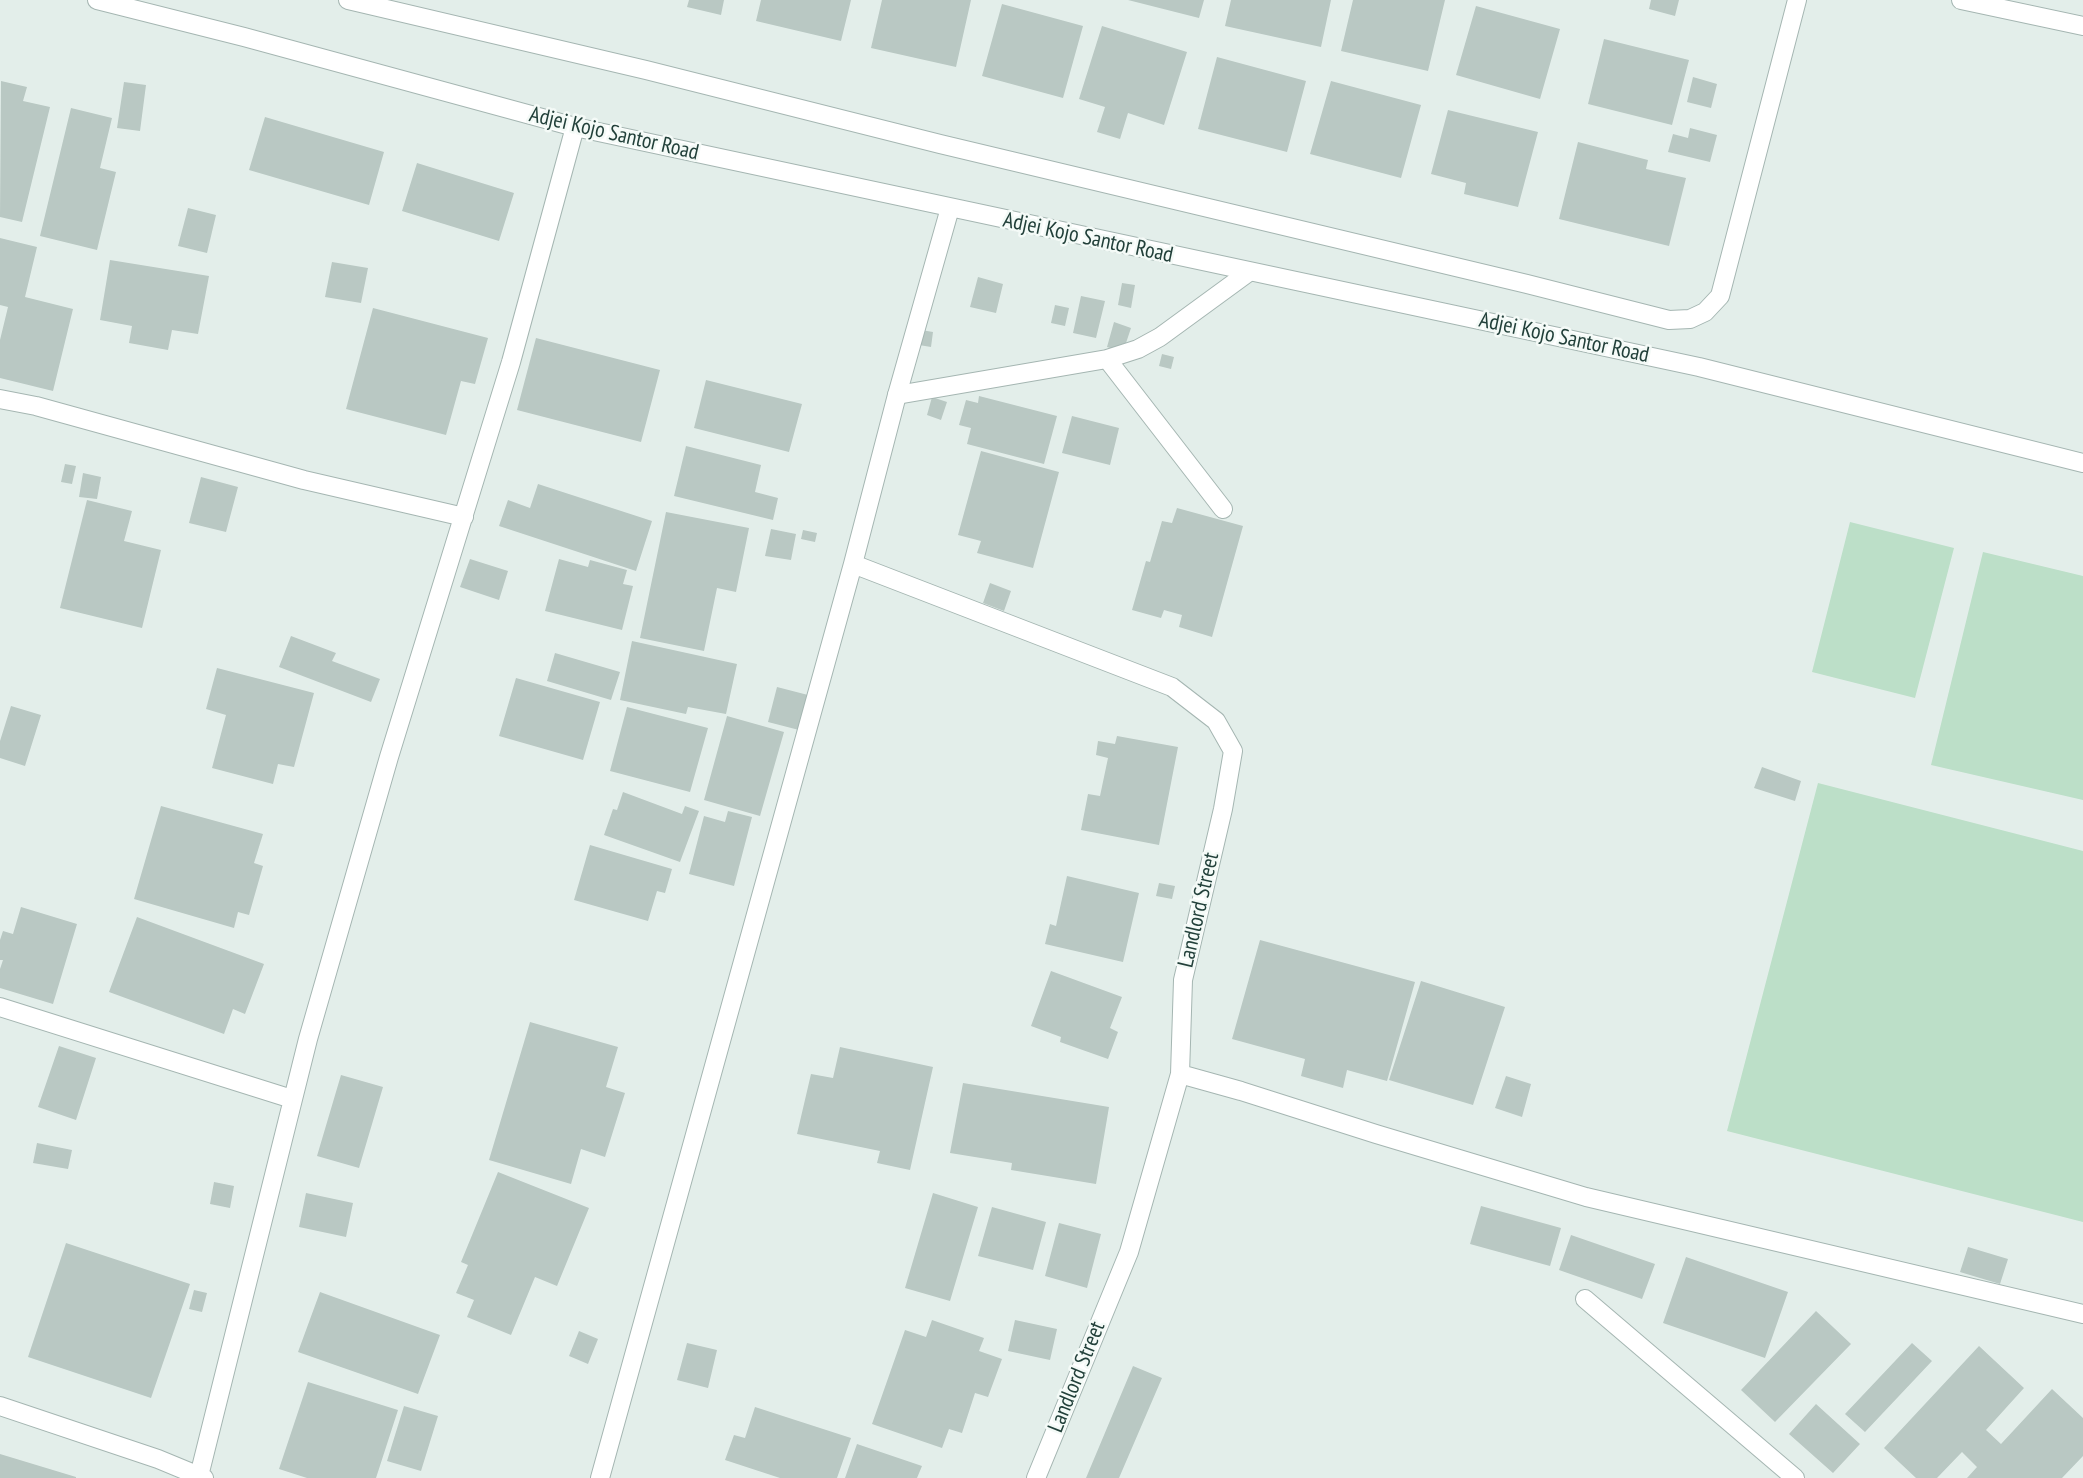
<!DOCTYPE html>
<html>
<head>
<meta charset="utf-8">
<style>
  body { margin:0 }
  canvas { display:block; background:#e3eeea }
</style>
</head>
<body>
<canvas width="2083" height="1478"></canvas>
<script>
const g = document.querySelector('canvas').getContext('2d');
g.lineJoin = 'round';
function paint(path, color) {
  g.fillStyle = color;
  g.fill(path, 'evenodd');
}
function shape(rows) {
  const path = new Path2D();
  for (const r of rows) {
    path.moveTo(r[0], r[1]);
    for (let i = 2; i < r.length; i += 2) path.lineTo(r[i], r[i + 1]);
  }
  return path;
}
function strokePath(path, color, width, dash) {
  g.strokeStyle = color;
  g.lineWidth = width;
  g.lineCap = dash ? 'butt' : 'round';
  g.setLineDash(dash || []);
  g.stroke(path);
}
function label(font, color, halo, rows, align = 'center') {
  g.font = font + ' "PT Sans Narrow",sans-serif';
  g.lineWidth = 5;
  g.setLineDash([]);
  g.textBaseline = 'middle';
  g.strokeStyle = halo;
  g.fillStyle = color;
  for (const [text, x, y, turn = 0] of rows) {
    g.save();
    g.translate(x, y);
    g.rotate((+turn || 0) * Math.PI / 180);
    g.textAlign = isNaN(turn) ? turn : align;
    if (halo) g.strokeText(text, 0, 0);
    g.fillText(text, 0, 0);
    g.restore();
  }
}
paint(shape([
  [1850,522,1954,548,1915,698,1812,672],
  [1983,552,2083,576,2083,800,1931,765],
  [1818,783,2083,851,2083,1222,1727,1131]
]), '#bcdfc8');
paint(shape([
  [689,0,724,0,721,15,687,7],
  [761,0,851,0,841,41,756,21],
  [882,0,971,0,956,67,871,48],
  [1128,0,1204,0,1199,18],
  [1231,0,1331,0,1321,47,1225,26],
  [1353,0,1445,0,1428,71,1341,51],
  [1651,0,1679,0,1675,16,1649,9],
  [1002,4,1083,26,1063,98,982,76],
  [1476,6,1560,29,1540,99,1456,75],
  [1102,26,1187,52,1164,125,1128,113,1120,139,1097,132,1105,107,1079,99],
  [1604,39,1689,60,1672,125,1588,104],
  [1217,57,1306,81,1287,152,1198,129],
  [1693,77,1717,84,1711,108,1687,102],
  [1,81,27,87,23,101,50,107,22,222,0,217],
  [1331,81,1421,105,1401,178,1310,154],
  [124,82,146,85,140,131,117,128],
  [71,108,112,118,100,168,116,172,97,250,40,236],
  [1448,110,1538,132,1518,207,1464,194,1466,183,1431,174],
  [265,117,384,152,369,205,249,170],
  [1690,128,1717,135,1710,162,1668,152,1673,134,1688,138],
  [1578,142,1648,160,1646,169,1686,178,1669,246,1559,219],
  [417,163,514,193,499,241,402,211],
  [188,208,216,215,207,253,178,246],
  [0,238,37,247,25,297,73,309,53,391,0,378,0,340,8,307,0,305],
  [110,260,209,276,198,334,172,330,168,350,129,343,132,326,100,320],
  [332,262,368,268,361,303,325,297],
  [978,277,1003,284,996,313,970,307],
  [1122,283,1135,285,1131,308,1118,305],
  [1081,296,1105,301,1096,338,1073,333],
  [1055,305,1069,308,1065,326,1051,323],
  [373,308,488,338,475,384,461,381,446,435,346,409],
  [1114,322,1131,328,1123,352,1107,347],
  [921,330,933,332,931,347,919,345],
  [536,338,660,370,641,442,517,410],
  [1162,354,1174,357,1171,369,1159,366],
  [706,380,802,404,789,452,694,428],
  [979,396,1057,416,1044,464,967,444,971,428,959,425,966,400,978,403],
  [932,397,947,402,941,420,927,415],
  [1072,416,1119,428,1110,465,1062,453],
  [686,446,761,465,755,492,778,498,773,520,674,496],
  [981,451,1059,472,1033,568,977,553,981,541,958,535],
  [65,464,76,466,72,484,61,482],
  [83,473,101,477,97,499,79,497],
  [201,477,238,487,226,532,189,523],
  [538,484,652,521,636,571,499,526,508,500,530,508],
  [87,500,132,511,124,541,161,550,142,628,60,608],
  [1177,508,1243,526,1212,637,1179,627,1182,615,1164,610,1161,618,1132,610,1146,561,1150,562,1162,521,1172,523],
  [666,512,749,528,736,592,717,588,704,651,640,638],
  [771,529,796,534,791,560,765,556],
  [803,530,817,533,815,542,801,539],
  [470,559,508,571,499,600,460,587],
  [559,559,588,567,590,560,627,570,623,584,633,586,622,630,545,611],
  [990,583,1011,591,1004,611,983,603],
  [291,636,336,653,332,661,380,679,371,702,279,667],
  [632,641,737,664,726,714,688,707,686,714,620,700],
  [555,653,620,672,611,700,547,681],
  [217,668,314,693,294,767,278,764,273,784,212,768,226,715,206,709],
  [516,678,600,702,583,760,499,736],
  [777,687,808,695,799,730,768,722],
  [11,706,41,715,25,766,0,758,0,741],
  [627,707,708,728,690,792,610,771],
  [727,716,784,732,760,816,704,800],
  [1117,736,1178,747,1159,845,1081,830,1088,794,1100,796,1108,758,1096,755,1098,741,1115,744],
  [1762,767,1801,781,1795,801,1754,788],
  [623,792,682,814,685,806,699,811,680,862,604,835,613,809,617,810],
  [161,806,263,834,254,863,263,866,249,915,238,912,234,928,134,899],
  [728,811,752,817,734,886,689,874,704,816,725,822],
  [590,845,672,869,665,893,657,891,648,921,574,900],
  [1067,876,1139,893,1123,962,1045,944,1050,924,1056,926],
  [1159,883,1175,886,1172,899,1156,896],
  [21,907,77,924,53,1004,0,988,0,969,3,960,0,960,0,940,3,931,13,934],
  [137,917,264,964,245,1014,233,1009,224,1034,109,992],
  [1260,940,1415,982,1387,1081,1347,1070,1343,1088,1301,1076,1305,1059,1232,1039],
  [1051,971,1122,997,1110,1028,1118,1032,1108,1059,1060,1042,1061,1037,1031,1026],
  [1421,981,1505,1007,1473,1105,1389,1080],
  [530,1022,618,1047,606,1087,625,1093,605,1157,581,1149,571,1184,489,1160],
  [59,1046,96,1058,76,1120,38,1107],
  [840,1047,933,1067,910,1170,877,1163,880,1151,797,1134,811,1074,833,1078],
  [341,1075,383,1087,359,1168,317,1156],
  [1506,1076,1531,1084,1522,1117,1495,1108],
  [963,1083,1109,1107,1096,1184,1011,1170,1012,1163,950,1153],
  [37,1143,72,1150,68,1169,33,1163],
  [498,1172,589,1208,557,1286,535,1277,511,1335,467,1317,474,1300,456,1293,468,1265,461,1262],
  [214,1182,234,1186,230,1208,210,1204],
  [306,1193,353,1203,346,1237,299,1227],
  [933,1193,978,1207,950,1301,905,1288],
  [1481,1206,1561,1228,1550,1266,1470,1244],
  [992,1207,1046,1222,1033,1270,978,1256],
  [1059,1223,1101,1234,1087,1288,1045,1276],
  [1571,1235,1655,1264,1642,1299,1559,1270],
  [66,1243,190,1284,151,1398,28,1357],
  [1968,1247,2008,1259,2000,1284,1960,1272],
  [1686,1257,1788,1292,1765,1358,1663,1323],
  [194,1290,207,1293,202,1312,189,1309],
  [320,1292,440,1335,418,1394,298,1352],
  [1816,1311,1851,1344,1775,1422,1741,1390],
  [932,1320,984,1338,979,1351,1002,1359,988,1397,975,1393,962,1433,949,1429,942,1448,872,1424,905,1330,926,1337],
  [1015,1320,1057,1329,1050,1360,1008,1351],
  [579,1331,598,1339,588,1364,569,1356],
  [687,1343,717,1350,708,1388,677,1380],
  [1912,1343,1932,1361,1865,1432,1845,1414],
  [1979,1346,2024,1388,1986,1430,2001,1444,2052,1389,2083,1418,2083,1456,2062,1478,1967,1478,1977,1467,1962,1452,1937,1478,1916,1478,1884,1448],
  [1133,1366,1162,1378,1119,1478,1086,1478],
  [308,1382,398,1410,376,1478,307,1478,279,1469],
  [1816,1404,1860,1444,1833,1473,1789,1434],
  [404,1406,438,1416,421,1471,387,1461],
  [755,1407,851,1438,837,1478,780,1478,725,1460,734,1435,745,1438],
  [857,1444,922,1466,917,1478,845,1478],
  [0,1454,76,1477,76,1478,0,1478]
]), '#b9c8c3');
const service = shape([
  [1107,359,1223,509],
  [897,395,1107,359,1138,349,1160,337,1249,272],
  [1585,1299,1795,1478]
]);
const minor = shape([
  [97,0,244,37,575,127,1699,367,2083,463],
  [348,0,646,70,940,144,1527,284,1669,320,1690,319,1705,312,1720,296,1797,0],
  [1961,0,2083,26],
  [0,399,36,406,304,480,464,517],
  [853,564,1172,687,1216,721,1233,751,1223,809,1183,980,1180,1074,1129,1252,1036,1478],
  [0,1007,292,1099],
  [1180,1074,1241,1091,1376,1134,1586,1197,2083,1314],
  [0,1406,158,1459,204,1478],
  [199,1476,308,1039,389,757,511,362,575,127],
  [600,1478,853,564,897,395,950,208]
]);
strokePath(service, '#a5b6b2', 20);
strokePath(minor, '#a5b6b2', 20);
strokePath(service, '#fff', 18);
strokePath(minor, '#fff', 18);
label('22px', '#22403a', '#f4faf7', [
  ["Adjei Kojo Santor Road",614,134,13],
  ["Adjei Kojo Santor Road",1088,238,12],
  ["Adjei Kojo Santor Road",1564,338,12],
  ["Landlord Street",1199,910,-77],
  ["Landlord Street",1077,1377,-68]
]);
</script>
</body>
</html>
